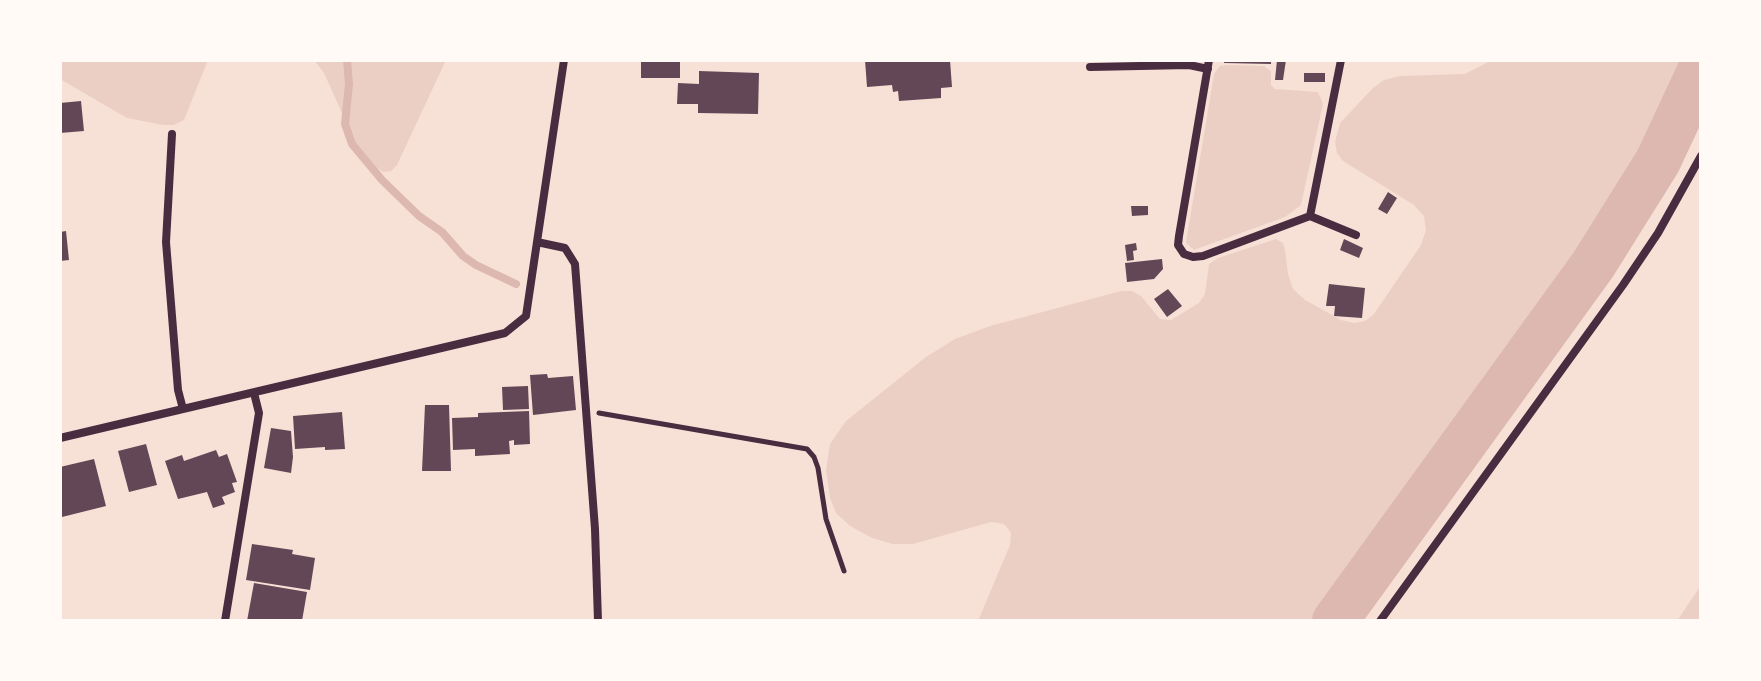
<!DOCTYPE html>
<html>
<head>
<meta charset="utf-8">
<style>
  body { margin:0 }
  #map { position:relative; width:1761px; height:681px; overflow:hidden; background:#f7e1d7; font-family:Arial,sans-serif }
  canvas { display:block }
  .frame { position:absolute; inset:0; border:62px solid #fffaf5; pointer-events:none }
</style>
</head>
<body>
<div id="map">
<canvas width="1761" height="681"></canvas>
<div class="frame"></div>
</div>
<script>
const g = document.querySelector('canvas').getContext('2d');
g.lineJoin = 'round';
function paint(path, color) {
  g.fillStyle = color;
  g.fill(path, 'evenodd');
}
function shape(rows) {
  const path = new Path2D();
  for (const r of rows) {
    path.moveTo(r[0], r[1]);
    for (let i = 2; i < r.length; i += 2) path.lineTo(r[i], r[i + 1]);
  }
  return path;
}
function strokePath(path, color, width, dash) {
  g.strokeStyle = color;
  g.lineWidth = width;
  g.lineCap = dash ? 'butt' : 'round';
  g.setLineDash(dash || []);
  g.stroke(path);
}
paint(shape([
  [60,60,208,60,184,120,174,125,163,125,127,118,60,79],
  [314,60,446,60,397,165,391,171,383,172,376,167,355,142,324,73],
  [1492,60,1680,60,1673,102,1662,131,1619,209,1585,259,1322,621,978,621,1010,545,1011,533,1004,524,991,522,913,544,893,544,872,538,850,526,836,513,830,498,826,470,830,444,846,421,926,357,955,339,990,326,1121,291,1132,291,1141,296,1160,319,1171,320,1199,303,1205,294,1209,264,1218,258,1276,239,1283,243,1285,250,1288,274,1293,289,1305,300,1341,320,1354,323,1365,321,1374,314,1421,245,1426,230,1424,216,1414,205,1343,161,1337,153,1335,142,1340,123,1373,88,1384,80,1400,76,1465,74],
  [1226,65,1264,66,1271,71,1271,85,1275,89,1318,92,1323,104,1301,205,1285,217,1194,250,1186,243,1187,236,1214,74,1220,66],
  [1701,585,1701,621,1677,621]
]), '#ebcfc5');
strokePath(shape([
  [347,60,349,84,345,124,352,144,382,180,419,216,442,232,463,256,476,265,516,284]
]), '#dcb8b0', 8);
strokePath(shape([
  [1335,621,1593,265,1658,161,1701,69]
]), '#dcb8b0', 46);
paint(shape([
  [641,60,680,60,680,78,641,78],
  [865,60,950,60,952,87,941,88,941,98,899,101,898,91,893,92,892,85,867,87],
  [1224,60,1271,60,1271,64,1224,63],
  [1277,60,1286,60,1283,80,1275,80],
  [699,71,759,73,758,114,698,113,698,104,677,104,678,83,699,84],
  [1304,73,1325,73,1325,82,1304,82],
  [81,101,84,131,60,133,60,103],
  [1388,192,1397,198,1387,214,1378,209],
  [1131,206,1148,206,1148,215,1132,216],
  [66,231,69,260,60,261,60,232],
  [1344,239,1363,248,1359,258,1340,250],
  [1136,243,1137,250,1133,251,1134,260,1127,261,1125,245],
  [1162,259,1163,269,1154,279,1127,282,1125,263],
  [1329,284,1365,288,1362,318,1334,316,1335,306,1326,306],
  [1168,289,1182,306,1167,317,1154,299],
  [547,374,548,378,573,376,576,410,533,415,530,375],
  [528,386,529,409,503,410,502,387],
  [425,405,449,405,451,471,422,471],
  [529,411,530,444,514,445,514,440,509,441,510,454,475,456,475,449,453,450,452,418,478,417,478,413],
  [342,412,345,449,325,450,325,447,295,449,293,416],
  [271,428,291,431,293,457,291,473,264,468],
  [146,444,157,485,129,492,118,451],
  [216,450,219,457,227,454,237,482,232,483,235,492,222,497,225,504,213,508,207,492,178,499,165,461,182,455,184,461],
  [94,459,106,506,62,517,60,467],
  [252,544,293,550,292,554,315,558,310,590,246,580],
  [254,583,307,592,302,621,247,621]
]), '#644757');
strokePath(shape([
  [599,413,807,449,814,457,818,468,826,519,844,571]
]), '#4a2c40', 5);
strokePath(shape([
  [1209,60,1179,236,1178,245,1184,254,1193,257,1203,256,1310,216,1356,235],
  [1090,67,1189,65,1208,69],
  [172,134,166,242,178,390,183,409],
  [1310,216,1341,60],
  [537,242,565,248,575,264,595,529,598,621],
  [60,438,505,333,526,316,564,60],
  [225,621,259,413,254,393],
  [1380,621,1623,285,1658,233,1701,156]
]), '#4a2c40', 8);
</script>
</body>
</html>
